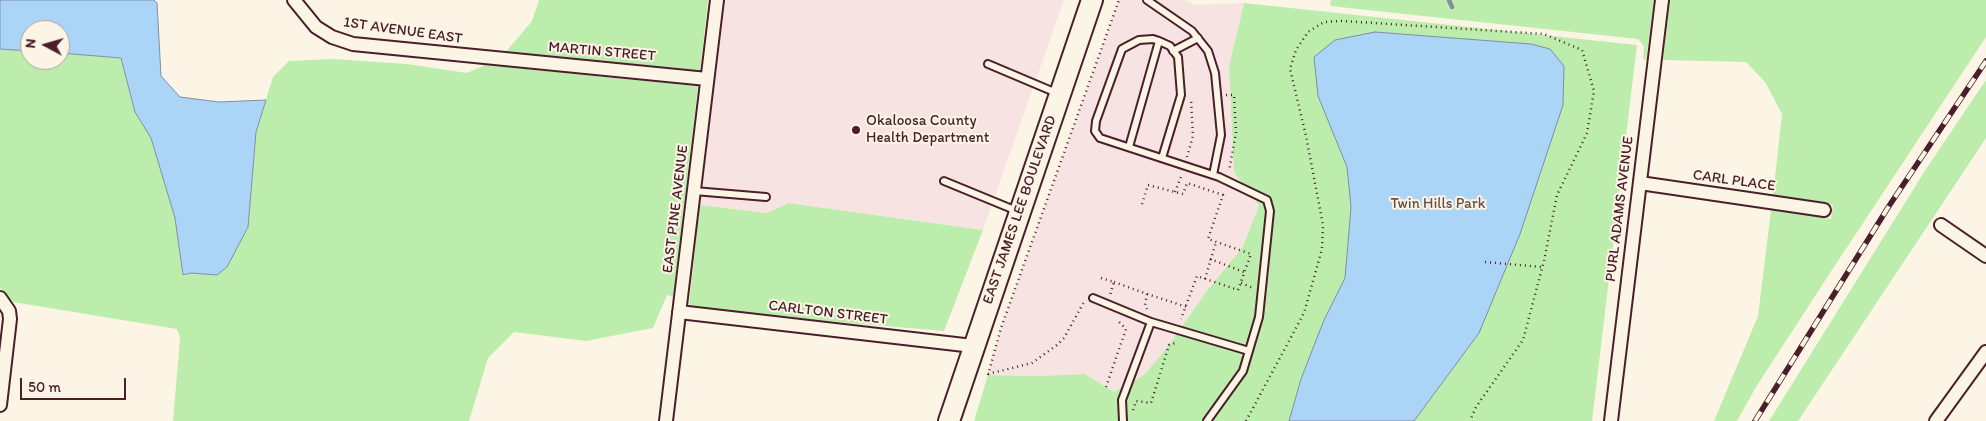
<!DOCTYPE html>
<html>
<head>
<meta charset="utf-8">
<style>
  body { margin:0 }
  #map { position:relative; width:1986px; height:421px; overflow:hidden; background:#fcf5e5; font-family:Itim,sans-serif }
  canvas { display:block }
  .north { position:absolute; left:20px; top:20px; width:50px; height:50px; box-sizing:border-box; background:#fcf5e5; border:1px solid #b59f9b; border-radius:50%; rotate:276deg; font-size:14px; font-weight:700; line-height:20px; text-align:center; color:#4a1f2b }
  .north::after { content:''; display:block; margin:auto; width:18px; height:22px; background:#4a1f2b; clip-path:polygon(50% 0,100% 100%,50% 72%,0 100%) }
  .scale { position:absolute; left:20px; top:378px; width:106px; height:22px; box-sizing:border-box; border:2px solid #4a1f2b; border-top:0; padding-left:6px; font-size:15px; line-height:18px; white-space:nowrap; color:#4a1f2b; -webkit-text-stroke:4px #fcf5e5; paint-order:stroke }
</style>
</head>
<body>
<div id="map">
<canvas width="1986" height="421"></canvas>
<div class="north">N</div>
<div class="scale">50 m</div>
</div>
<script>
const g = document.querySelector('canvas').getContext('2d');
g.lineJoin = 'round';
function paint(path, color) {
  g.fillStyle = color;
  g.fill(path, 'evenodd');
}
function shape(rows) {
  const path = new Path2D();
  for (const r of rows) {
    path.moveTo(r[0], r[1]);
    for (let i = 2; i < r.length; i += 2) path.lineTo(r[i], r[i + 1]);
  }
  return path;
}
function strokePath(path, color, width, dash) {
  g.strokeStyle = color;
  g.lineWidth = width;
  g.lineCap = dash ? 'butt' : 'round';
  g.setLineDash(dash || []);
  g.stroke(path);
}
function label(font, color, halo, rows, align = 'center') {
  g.font = font + ' Itim,sans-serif';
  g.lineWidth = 4;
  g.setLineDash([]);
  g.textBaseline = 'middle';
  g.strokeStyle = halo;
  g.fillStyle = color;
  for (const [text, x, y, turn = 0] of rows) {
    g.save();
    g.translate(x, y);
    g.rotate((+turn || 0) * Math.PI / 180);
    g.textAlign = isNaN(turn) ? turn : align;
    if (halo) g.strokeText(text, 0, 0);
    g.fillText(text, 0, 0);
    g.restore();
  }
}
paint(shape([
  [725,0,1064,0,983,230,788,203,767,213,700,205],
  [1119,0,1186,0,1195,5,1244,3,1229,66,1234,172,1259,206,1242,248,1206,292,1169,345,1144,375,1114,392,1085,374,1037,376,988,375,1001,328]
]), '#f7e4e2');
paint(shape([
  [539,0,708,0,700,71,505,53,532,21],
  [1331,0,1654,0,1646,60,1643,59,1644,46,1638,39,1330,6],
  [1670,0,1986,0,1986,37,1830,273,1756,387,1737,421,1714,421,1758,316,1771,210,1831,219,1833,205,1773,196,1782,114,1765,82,1746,62,1663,60],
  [1244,3,1637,45,1592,421,974,421,988,375,1037,376,1085,374,1114,392,1144,375,1169,345,1206,292,1242,248,1259,206,1234,172,1229,66],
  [0,49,30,51,30,60,60,60,60,53,121,58,135,112,151,138,175,218,183,276,191,273,217,275,248,228,256,132,273,77,289,61,332,59,407,64,467,73,485,65,698,86,673,297,667,295,653,328,586,341,514,332,488,358,469,421,173,421,180,338,177,329,13,302,0,288],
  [1986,80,1986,138,1798,421,1769,421,1928,166],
  [788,203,983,230,944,331,814,320,695,307,689,304,700,205,767,213]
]), '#bcedad');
const water = shape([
  [0,0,154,0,157,3,161,76,180,97,219,102,266,100,256,132,248,227,227,267,217,275,191,273,183,275,175,218,151,138,135,112,121,58,60,53,60,30,30,30,30,51,0,49,0,0],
  [1375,32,1531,44,1550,49,1564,66,1563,105,1520,234,1479,333,1414,421,1289,421,1301,379,1324,320,1345,278,1351,207,1347,167,1318,96,1314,57,1335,40,1375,32]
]);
paint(water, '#abd5f6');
strokePath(water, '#848ca5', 1);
strokePath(shape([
  [1449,0,1452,7]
]), '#848ca5', 4.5);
const lane = shape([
  [1147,0,1192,31,1208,51,1215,73,1221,135,1213,175],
  [1173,51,1198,38],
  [988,64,1059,94],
  [1129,147,1159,41],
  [1162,158,1181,95,1178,57,1170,46,1159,41,1153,39,1139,40,1122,49,1096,121,1095,131,1100,138,1219,177,1267,200,1270,211,1259,317,1243,371,1207,421],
  [944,181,1017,211],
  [694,191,766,197],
  [1093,298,1151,322,1249,351],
  [1123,421,1122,400,1151,322]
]);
const street = shape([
  [294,0,316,27,332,37,353,44,707,79],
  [1640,183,1824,210],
  [1941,225,1986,256],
  [0,298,9,311,10,319,0,405],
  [679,312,973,346],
  [666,421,717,0],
  [1611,421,1662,0],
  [1936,421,1986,352]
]);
const primary = shape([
  [949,421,1092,0]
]);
strokePath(lane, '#4a1f2b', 10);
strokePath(street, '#4a1f2b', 16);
strokePath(primary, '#4a1f2b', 24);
strokePath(shape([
  [1226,95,1234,95,1236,133,1229,171],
  [1187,157,1193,136,1191,99],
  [1175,192,1182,174],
  [1142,204,1148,185,1183,194,1187,183,1223,195,1208,239,1251,254,1238,290,1197,276,1181,319],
  [1210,259,1244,272],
  [1485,262,1542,267],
  [1101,278,1114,282,1110,295],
  [1205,279,1216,242],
  [1114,282,1147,294,1145,305,1147,309],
  [1241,283,1253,288],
  [1147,294,1187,307],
  [988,374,1032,363,1057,345,1064,338,1084,302],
  [988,375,1001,328,1119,0],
  [1106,387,1126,329,1117,320],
  [1133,410,1136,401,1151,403,1169,345,1178,342],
  [1246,421,1304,313,1322,249,1323,225,1306,136,1290,69,1296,50,1308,32,1324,22,1343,21,1544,34,1582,50,1594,91,1587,133,1557,195,1544,261,1523,340,1476,407,1470,421]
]), '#4a1f2b', 2.5, [1, 4]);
strokePath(lane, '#fcf5e5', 6);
strokePath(street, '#fcf5e5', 12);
strokePath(primary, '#fcf5e5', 20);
const rail = shape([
  [1755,421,1889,206,1986,61]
]);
strokePath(rail, '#4a1f2b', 5.5);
strokePath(rail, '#fcf5e5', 4, [11]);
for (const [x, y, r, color] of [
  [856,130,5,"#4a1f2b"]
]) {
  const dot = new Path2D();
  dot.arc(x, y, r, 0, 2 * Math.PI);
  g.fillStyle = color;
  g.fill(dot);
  strokePath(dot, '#fcf5e5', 2);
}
label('15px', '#4a1f2b', '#fcf5e5', [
  ["1ST AVENUE EAST",403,31,8],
  ["MARTIN STREET",602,52,5],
  ["CARL PLACE",1734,181,8],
  ["EAST PINE AVENUE",676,209,-83],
  ["PURL ADAMS AVENUE",1620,209,-83],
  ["EAST JAMES LEE BOULEVARD",1020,210,-71],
  ["CARLTON STREET",828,313,7]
]);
label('15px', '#4a1f2b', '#fcf5e5', [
  ["Okaloosa County",866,121],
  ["Health Department",866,138]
], 'left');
label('15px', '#66524c', '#fcf5e5', [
  ["Twin Hills Park",1438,204]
]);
</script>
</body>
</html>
